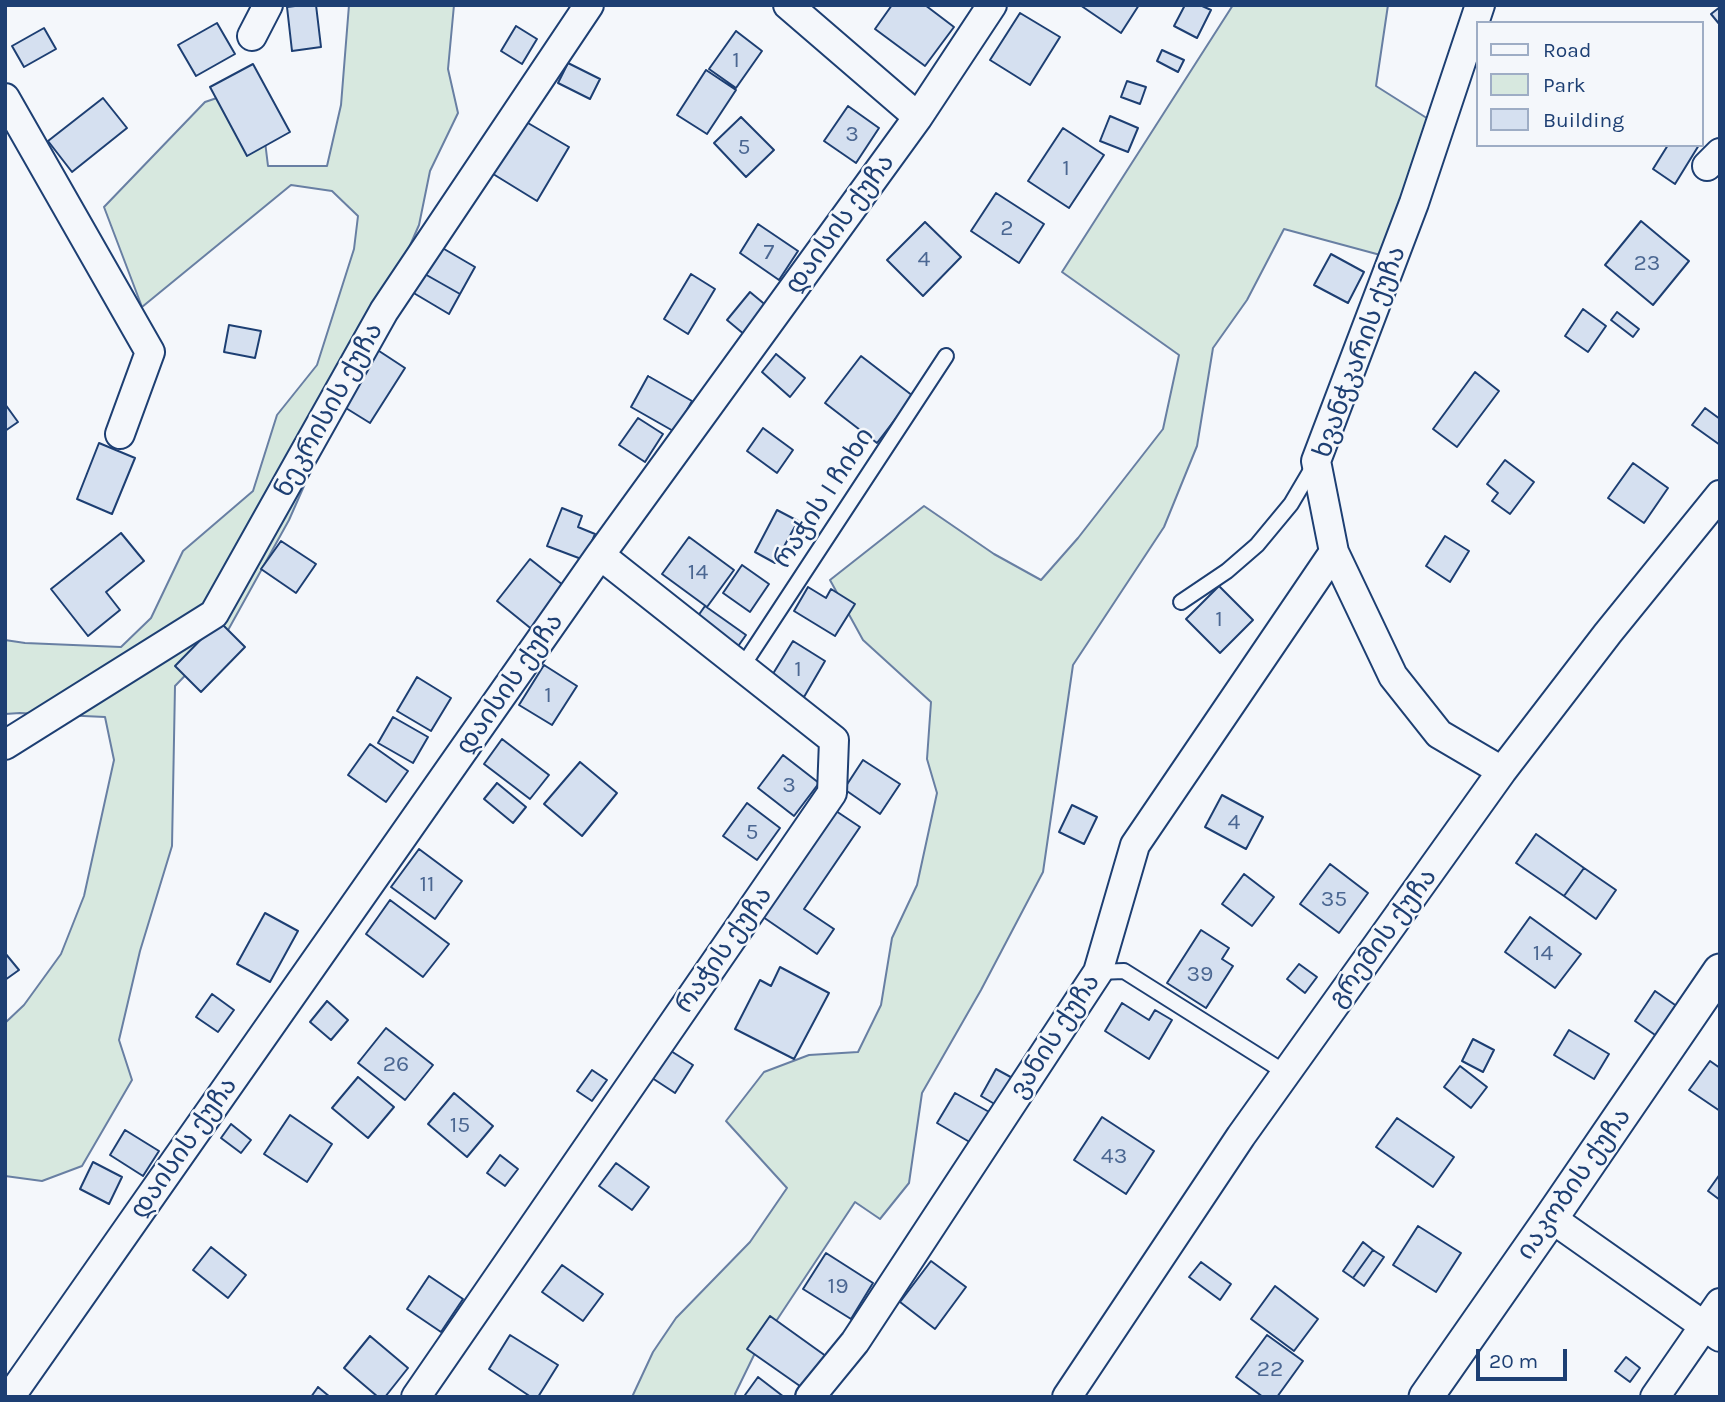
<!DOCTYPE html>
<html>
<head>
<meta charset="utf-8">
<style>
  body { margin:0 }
  #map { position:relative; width:1725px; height:1402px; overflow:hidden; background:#f4f7fb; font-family:Karla,sans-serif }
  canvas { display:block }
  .frame { position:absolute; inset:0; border:7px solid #1d3f73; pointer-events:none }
  .legend { position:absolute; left:1476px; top:21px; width:228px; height:126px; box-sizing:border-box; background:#f4f7fb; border:2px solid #9eadc5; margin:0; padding:9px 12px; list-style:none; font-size:21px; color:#1d3f73 }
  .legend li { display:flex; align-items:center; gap:14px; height:35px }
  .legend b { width:35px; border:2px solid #9eadc5 }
  .scale { position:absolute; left:1476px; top:1349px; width:91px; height:32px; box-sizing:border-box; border:4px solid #1d3f73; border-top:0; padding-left:9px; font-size:21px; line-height:24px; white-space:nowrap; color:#1d3f73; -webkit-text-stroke:5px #f4f7fb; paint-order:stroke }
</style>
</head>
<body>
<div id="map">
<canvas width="1725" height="1402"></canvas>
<div class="frame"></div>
<ul class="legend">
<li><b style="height:9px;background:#f4f7fb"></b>Road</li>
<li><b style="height:19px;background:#d7e8df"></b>Park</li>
<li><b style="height:19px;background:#d5e0f0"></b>Building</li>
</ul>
<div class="scale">20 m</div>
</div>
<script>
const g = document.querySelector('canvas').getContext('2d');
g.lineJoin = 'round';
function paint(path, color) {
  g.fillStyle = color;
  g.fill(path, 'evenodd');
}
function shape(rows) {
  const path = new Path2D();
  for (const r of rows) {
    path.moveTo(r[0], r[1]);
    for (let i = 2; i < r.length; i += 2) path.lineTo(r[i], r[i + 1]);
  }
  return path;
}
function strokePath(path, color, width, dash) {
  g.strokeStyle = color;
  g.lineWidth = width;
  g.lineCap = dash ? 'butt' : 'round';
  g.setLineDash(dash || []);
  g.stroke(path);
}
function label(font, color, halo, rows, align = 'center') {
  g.font = font + ' Karla,"Noto Sans Georgian",sans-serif';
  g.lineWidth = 5;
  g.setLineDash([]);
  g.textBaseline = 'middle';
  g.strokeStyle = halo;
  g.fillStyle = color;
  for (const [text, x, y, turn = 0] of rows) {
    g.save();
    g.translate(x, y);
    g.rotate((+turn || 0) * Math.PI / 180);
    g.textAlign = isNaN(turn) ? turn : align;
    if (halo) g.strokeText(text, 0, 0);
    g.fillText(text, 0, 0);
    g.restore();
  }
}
const green = shape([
  [349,5,454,5,448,69,458,113,430,171,419,225,289,520,227,632,175,686,172,846,140,951,119,1040,132,1080,82,1166,42,1181,5,1176,5,1023,24,1005,61,954,84,896,114,760,105,717,20,713,5,714,5,640,25,643,121,647,151,618,183,551,253,491,277,415,317,365,354,249,358,216,332,191,291,185,142,307,104,207,205,102,258,84,268,166,327,166,341,105,349,5],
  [1233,5,1388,5,1376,86,1433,122,1384,256,1284,229,1247,300,1213,348,1197,446,1164,527,1073,665,1043,872,981,990,922,1093,909,1183,880,1219,855,1202,755,1353,735,1394,736,1397,632,1397,653,1352,676,1318,750,1242,787,1188,726,1121,764,1072,809,1055,858,1052,881,1005,892,938,917,885,937,793,927,759,931,702,863,640,830,580,924,506,994,554,1041,580,1078,538,1163,429,1179,355,1062,272,1233,5]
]);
paint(green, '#d7e8df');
strokePath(green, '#687fa3', 2);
const building = shape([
  [303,5,316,5,321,47,292,51,287,7,303,5],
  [892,5,925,5,954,27,925,66,875,29,892,5],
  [1080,5,1139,5,1121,33,1080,5],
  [1185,5,1200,5,1211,10,1197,38,1174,26,1185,5],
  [1720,7,1720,25,1711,14,1720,7],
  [1020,13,1060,37,1030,85,990,60,1020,13],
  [217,23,235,54,196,76,178,45,217,23],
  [516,26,537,39,522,64,501,51,516,26],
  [44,28,56,49,24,67,12,46,44,28],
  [736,31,762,51,736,88,709,69,736,31],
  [1162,50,1184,60,1178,72,1157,61,1162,50],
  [568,63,600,79,590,99,558,83,568,63],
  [253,64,290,132,247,156,210,87,253,64],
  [706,70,736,90,707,134,677,115,706,70],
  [1127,81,1146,87,1140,104,1121,97,1127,81],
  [103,98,127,128,72,172,48,141,103,98],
  [848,106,879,128,856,163,824,141,848,106],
  [516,116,569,147,537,201,485,169,516,116],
  [1110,116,1138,128,1128,152,1100,141,1110,116],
  [741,117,774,150,746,177,714,143,741,117],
  [1063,128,1104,155,1069,208,1028,181,1063,128],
  [1668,145,1699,145,1675,184,1653,169,1668,145],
  [996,193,1044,224,1019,263,971,231,996,193],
  [1641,221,1689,261,1653,305,1605,265,1641,221],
  [925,222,961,257,923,296,887,260,925,222],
  [758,224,798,251,779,280,740,253,758,224],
  [439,246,475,267,460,294,423,273,439,246],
  [1331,254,1364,272,1348,303,1314,285,1331,254],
  [423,273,460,294,449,314,412,292,423,273],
  [691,274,715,289,688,334,664,319,691,274],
  [750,292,768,307,745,335,727,320,750,292],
  [1583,309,1606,326,1588,352,1565,336,1583,309],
  [1617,312,1639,329,1633,337,1611,320,1617,312],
  [229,325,261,331,255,358,224,352,229,325],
  [376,349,405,368,370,423,341,405,376,349],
  [776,354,805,378,790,397,762,372,776,354],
  [861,356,913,396,877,443,825,403,861,356],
  [1475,372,1499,391,1457,447,1433,429,1475,372],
  [648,376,692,401,675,432,631,407,648,376],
  [5,404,18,422,5,431,5,404],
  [1705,408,1720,419,1720,445,1692,425,1705,408],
  [638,418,663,434,645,462,619,445,638,418],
  [763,428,793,450,777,473,747,451,763,428],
  [99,443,135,458,112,514,77,499,99,443],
  [1505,460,1534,482,1510,514,1492,501,1498,493,1487,484,1505,460],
  [1633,463,1668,488,1644,523,1608,498,1633,463],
  [562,508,582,516,578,527,595,534,584,560,547,546,562,508],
  [777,510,798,521,775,563,755,552,777,510],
  [121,533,144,561,106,592,120,610,88,636,51,589,121,533],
  [1445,536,1469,551,1450,582,1426,566,1445,536],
  [689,537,734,570,707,607,662,574,689,537],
  [281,541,316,564,296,593,261,569,281,541],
  [530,559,568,589,534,631,497,601,530,559],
  [742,565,769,584,750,612,723,593,742,565],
  [1219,586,1253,620,1220,653,1186,619,1219,586],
  [808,587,826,598,831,589,855,604,835,636,794,611,808,587],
  [705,606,746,635,734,652,693,623,705,606],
  [219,621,245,647,201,692,175,666,219,621],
  [793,641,825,661,804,697,771,677,793,641],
  [544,665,577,686,552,725,519,705,544,665],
  [417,677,451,698,431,731,397,711,417,677],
  [393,717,428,737,413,763,378,743,393,717],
  [502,739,549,775,530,799,484,764,502,739],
  [370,744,408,771,386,802,348,775,370,744],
  [783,755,819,783,794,816,758,788,783,755],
  [863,760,900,784,880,814,844,789,863,760],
  [580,762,617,793,582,836,544,804,580,762],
  [497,783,526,807,513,823,484,799,497,783],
  [1222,795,1263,817,1246,849,1205,827,1222,795],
  [747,803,780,828,757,860,723,836,747,803],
  [1072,805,1097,817,1084,844,1059,832,1072,805],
  [836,811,860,827,804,909,834,929,817,954,763,917,836,811],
  [1536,834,1584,868,1564,896,1516,863,1536,834],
  [419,849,462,881,435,919,391,887,419,849],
  [1330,864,1368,893,1339,933,1300,904,1330,864],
  [1584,868,1616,890,1596,919,1564,896,1584,868],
  [1244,874,1274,897,1252,926,1222,904,1244,874],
  [390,900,449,944,423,977,366,934,390,900],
  [265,913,298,931,270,982,237,964,265,913],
  [1530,917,1581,954,1555,988,1505,952,1530,917],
  [1201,930,1229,948,1222,959,1233,966,1206,1008,1167,983,1201,930],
  [5,953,19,970,5,980,5,953],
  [1299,964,1317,977,1305,993,1287,979,1299,964],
  [780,967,829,993,794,1059,735,1029,760,980,771,986,780,967],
  [1655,991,1678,1007,1658,1037,1635,1021,1655,991],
  [212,994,234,1010,218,1032,196,1017,212,994],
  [327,1001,348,1020,331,1040,310,1022,327,1001],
  [1122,1003,1149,1020,1155,1010,1172,1020,1149,1059,1105,1031,1122,1003],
  [386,1028,433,1065,405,1100,358,1063,386,1028],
  [1569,1030,1609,1054,1594,1079,1554,1055,1569,1030],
  [1473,1039,1494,1050,1483,1072,1462,1061,1473,1039],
  [663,1046,693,1065,675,1093,646,1074,663,1046],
  [1710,1061,1720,1068,1720,1111,1689,1090,1710,1061],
  [1460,1066,1487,1087,1471,1108,1444,1087,1460,1066],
  [996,1069,1018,1081,1003,1109,981,1096,996,1069],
  [592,1070,607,1080,592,1101,577,1091,592,1070],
  [358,1077,394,1107,368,1138,332,1108,358,1077],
  [454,1093,493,1126,467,1157,428,1124,454,1093],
  [955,1093,991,1113,973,1144,937,1123,955,1093],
  [290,1115,332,1144,307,1182,264,1154,290,1115],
  [1102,1117,1154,1151,1126,1194,1074,1160,1102,1117],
  [1397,1118,1454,1157,1433,1187,1376,1147,1397,1118],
  [231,1124,251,1140,241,1153,221,1138,231,1124],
  [125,1130,159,1151,143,1176,110,1155,125,1130],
  [500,1155,518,1169,505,1186,487,1173,500,1155],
  [93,1162,122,1177,109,1204,80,1189,93,1162],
  [616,1163,649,1187,632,1210,599,1186,616,1163],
  [1720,1174,1720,1200,1708,1191,1720,1174],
  [1418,1226,1461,1253,1436,1292,1393,1265,1418,1226],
  [1363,1242,1373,1250,1353,1278,1343,1271,1363,1242],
  [211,1247,246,1275,228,1298,193,1270,211,1247],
  [1373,1250,1384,1257,1364,1286,1353,1278,1373,1250],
  [826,1253,873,1283,851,1319,803,1289,826,1253],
  [931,1261,966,1287,935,1329,900,1302,931,1261],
  [1201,1262,1231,1284,1220,1300,1189,1277,1201,1262],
  [562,1265,603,1294,583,1321,542,1292,562,1265],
  [429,1276,463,1299,441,1332,407,1309,429,1276],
  [1275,1286,1318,1319,1294,1351,1251,1319,1275,1286],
  [770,1316,830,1359,807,1391,747,1349,770,1316],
  [510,1335,558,1365,538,1397,531,1397,489,1369,510,1335],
  [1267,1335,1303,1361,1277,1397,1263,1397,1236,1377,1267,1335],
  [370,1336,408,1368,385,1397,378,1397,344,1368,370,1336],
  [1626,1357,1640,1368,1630,1382,1615,1371,1626,1357],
  [758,1377,784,1397,747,1397,745,1395,758,1377],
  [318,1387,330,1397,311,1397,318,1387]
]);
paint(building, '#d5e0f0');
strokePath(building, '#1d3f73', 2);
const service = shape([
  [1181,602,1227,571,1257,545,1291,504,1314,465],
  [742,667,946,356],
  [1098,972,1124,971,1286,1073]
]);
const minor = shape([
  [788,5,918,117],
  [1480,5,1414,203,1316,461,1334,552,1393,676,1439,734,1502,771],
  [252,36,268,5],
  [5,98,150,352,120,434],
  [1707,166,1720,153],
  [5,745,214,614,384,311,589,5],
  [1551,1218,1720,1337],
  [10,1397,600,555,918,117,992,5],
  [416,1397,832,793,834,740,600,555],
  [810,1397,855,1342,1098,972,1135,845,1334,552],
  [1067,1397,1241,1136,1502,771,1608,633,1720,495],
  [1655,1397,1720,1303]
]);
const tertiary = shape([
  [1426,1397,1551,1218,1720,971]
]);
strokePath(service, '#1d3f73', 18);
strokePath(minor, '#1d3f73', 32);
strokePath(tertiary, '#1d3f73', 37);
strokePath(service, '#f4f7fb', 14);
strokePath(minor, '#f4f7fb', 28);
strokePath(tertiary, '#f4f7fb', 33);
label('23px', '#4b6792', null, [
  ["1",736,60],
  ["3",852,134],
  ["5",744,147],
  ["1",1066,168],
  ["2",1007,228],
  ["7",769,252],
  ["4",924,259],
  ["23",1647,263],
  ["14",698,572],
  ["1",1219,619],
  ["1",798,669],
  ["1",548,695],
  ["3",789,785],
  ["4",1234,822],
  ["5",752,832],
  ["11",427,884],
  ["35",1334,899],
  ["14",1543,953],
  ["39",1200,974],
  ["26",396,1064],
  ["15",460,1125],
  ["43",1114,1156],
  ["19",838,1286],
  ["22",1270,1369]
]);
label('26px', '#1d3f73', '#f4f7fb', [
  ["დაისის ქუჩა",840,224,-54],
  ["ხვანჭკარის ქუჩა",1360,352,-70],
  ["ნეკრისის ქუჩა",329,410,-61],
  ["რაჭის I ჩიხი",824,498,-57],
  ["დაისის ქუჩა",510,684,-55],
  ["გრემის ქუჩა",1383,938,-54],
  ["რაჭის ქუჩა",724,950,-55],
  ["ვანის ქუჩა",1055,1036,-57],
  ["დაისის ქუჩა",184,1148,-55],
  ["იაკობის ქუჩა",1574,1184,-55]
]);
</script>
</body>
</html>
